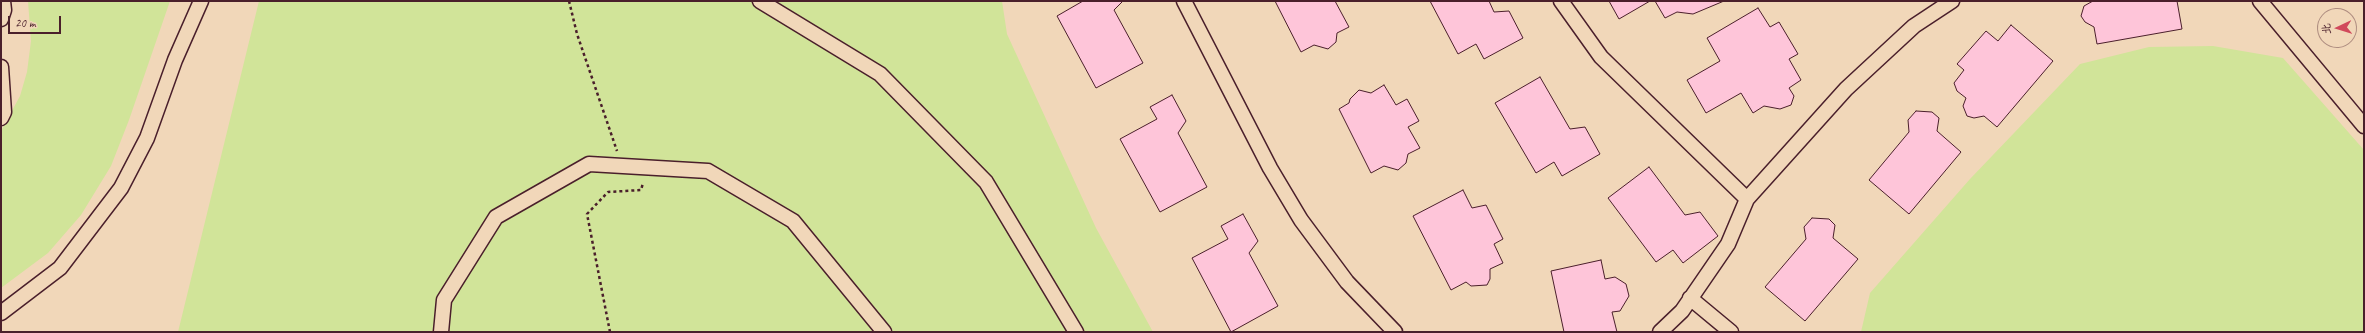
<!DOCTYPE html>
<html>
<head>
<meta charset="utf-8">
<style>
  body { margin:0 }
  #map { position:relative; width:2365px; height:333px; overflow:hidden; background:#f1d7b9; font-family:Caveat,"LXGW WenKai TC",sans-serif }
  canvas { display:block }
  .frame { position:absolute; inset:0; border:2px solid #4a1f2b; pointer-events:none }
  .north { position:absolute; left:2317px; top:8px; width:40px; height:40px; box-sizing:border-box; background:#f1d7b9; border:1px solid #ae8d80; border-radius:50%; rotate:266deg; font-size:11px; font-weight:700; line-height:16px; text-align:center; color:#4a1f2b }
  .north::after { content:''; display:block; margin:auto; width:14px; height:18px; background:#d1495b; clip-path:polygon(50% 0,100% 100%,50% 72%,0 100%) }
  .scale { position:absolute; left:8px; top:16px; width:53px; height:18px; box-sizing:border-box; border:2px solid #4a1f2b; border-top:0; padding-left:5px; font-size:12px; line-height:14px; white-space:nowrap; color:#4a1f2b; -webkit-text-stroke:3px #f1d7b9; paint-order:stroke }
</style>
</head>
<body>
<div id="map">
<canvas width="2365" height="333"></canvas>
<div class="frame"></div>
<div class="north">北</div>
<div class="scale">20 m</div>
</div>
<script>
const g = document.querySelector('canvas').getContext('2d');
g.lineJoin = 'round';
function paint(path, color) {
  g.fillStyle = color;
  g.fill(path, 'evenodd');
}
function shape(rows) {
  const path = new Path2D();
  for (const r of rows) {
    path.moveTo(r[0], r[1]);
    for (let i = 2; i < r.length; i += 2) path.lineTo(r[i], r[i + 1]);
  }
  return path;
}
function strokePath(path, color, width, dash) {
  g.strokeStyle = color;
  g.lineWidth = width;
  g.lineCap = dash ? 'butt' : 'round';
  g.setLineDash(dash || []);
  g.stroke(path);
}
paint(shape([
  [28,1,170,1,129,120,111,166,81,215,48,253,1,288,1,131,20,96,27,72,31,41],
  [259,1,1002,1,1007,34,1096,228,1153,332,178,332],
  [2213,46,2283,58,2364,150,2364,332,1861,332,1870,293,1970,179,2080,64,2149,47]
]), '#d1e499');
const building = shape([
  [1083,1,1123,1,1114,10,1143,63,1096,88,1057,16,1083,1],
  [1275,1,1335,1,1349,27,1337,33,1336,42,1328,49,1314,45,1301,52,1275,1],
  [1430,1,1489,1,1494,12,1509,11,1523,38,1484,59,1476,44,1458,54,1430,1],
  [1609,1,1650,1,1619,19,1609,1],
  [1655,1,1724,1,1693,14,1677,12,1665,18,1655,1],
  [2093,1,2177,1,2182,29,2097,44,2094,27,2085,22,2081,16,2084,6,2093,1],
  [1758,8,1770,27,1779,22,1798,54,1789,59,1801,80,1789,88,1794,96,1791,105,1780,109,1764,106,1753,113,1741,93,1706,113,1687,80,1720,61,1707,38,1758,8],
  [2011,25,2053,61,1997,127,1984,116,1974,118,1967,116,1963,106,1966,98,1957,91,1954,83,1964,70,1957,64,1986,31,1998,41,2011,25],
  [1540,77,1570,129,1585,127,1600,154,1562,176,1554,162,1536,173,1495,103,1540,77],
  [1384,85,1396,105,1407,99,1419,121,1408,127,1420,148,1408,154,1406,163,1398,170,1384,166,1371,173,1339,109,1349,103,1350,99,1359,90,1371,93,1384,85],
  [1172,95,1186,121,1178,133,1207,187,1160,212,1120,139,1157,119,1150,107,1172,95],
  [1916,111,1932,112,1939,118,1937,131,1961,152,1909,214,1869,180,1909,132,1908,120,1916,111],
  [1649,167,1685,215,1700,212,1718,236,1683,263,1673,250,1656,262,1608,198,1649,167],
  [1463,190,1472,208,1486,205,1503,239,1494,244,1503,263,1490,269,1490,279,1487,285,1471,286,1466,282,1451,290,1413,216,1463,190],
  [1243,214,1258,241,1249,253,1278,306,1231,332,1192,258,1228,239,1221,226,1243,214],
  [1812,218,1829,219,1835,225,1833,238,1858,259,1805,321,1765,287,1806,239,1804,227,1812,218],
  [1601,260,1605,279,1615,277,1626,284,1629,296,1620,311,1612,312,1617,332,1564,332,1551,271,1601,260]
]);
paint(building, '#fec5d9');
strokePath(building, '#4a1f2b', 1);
const minor = shape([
  [760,1,880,74,986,182,1076,332],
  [1184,1,1270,168,1301,220,1347,282,1395,332],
  [1561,1,1601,57,1747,199],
  [2260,1,2364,126],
  [1,19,4,10,3,1],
  [1,67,4,112,1,118],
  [1690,298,1731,332],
  [1,313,60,268,121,188,147,138,175,60,201,1],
  [441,332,444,300,496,217,589,164,708,171,793,221,884,332],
  [1660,332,1682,311,1728,244,1747,199,1846,89,1914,26,1952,1]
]);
strokePath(minor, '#4a1f2b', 17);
strokePath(shape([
  [569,1,577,34,617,151],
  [610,332,587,214,608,192,641,190,643,183]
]), '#4a1f2b', 2.5, [3, 3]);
strokePath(minor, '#f1d7b9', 14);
</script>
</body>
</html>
